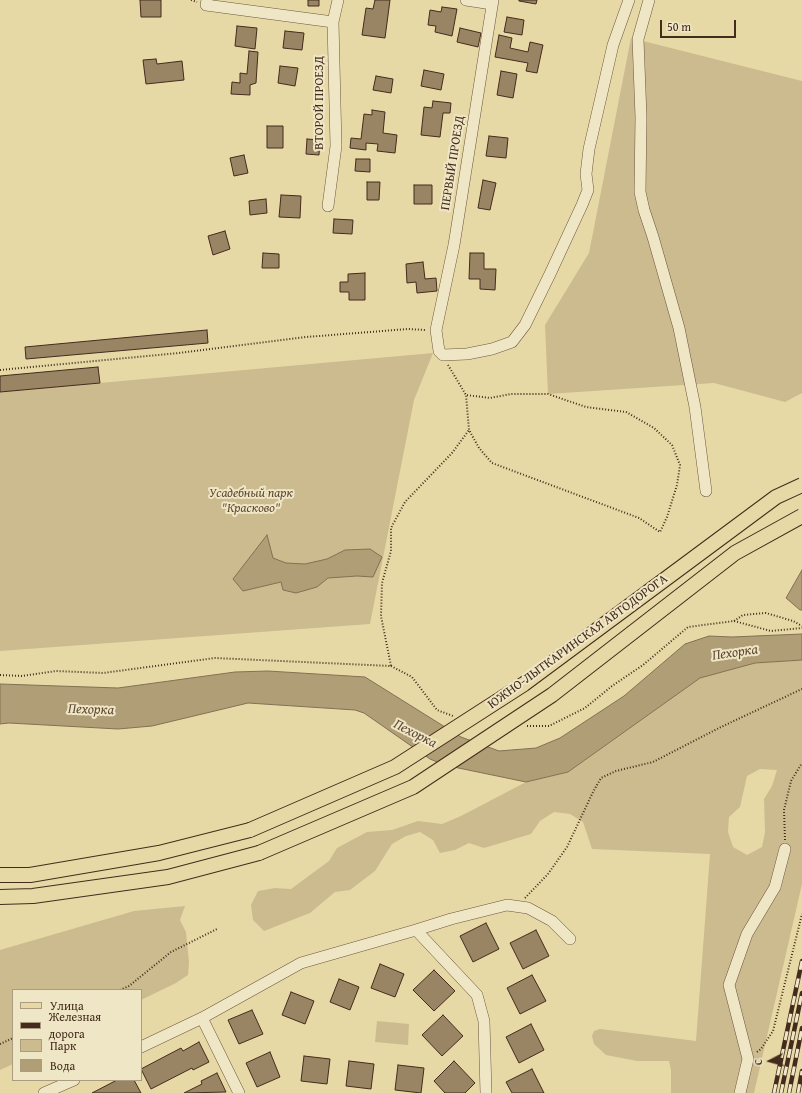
<!DOCTYPE html>
<html>
<head>
<meta charset="utf-8">
<style>
  body { margin:0 }
  #map { position:relative; width:802px; height:1093px; overflow:hidden; background:#e7d9a6; font-family:"Gentium Book Plus",serif }
  canvas { display:block }
  .legend { position:absolute; left:12px; top:989px; width:130px; height:92px; box-sizing:border-box; background:#efe6c5; border:1px solid #ab9b81; margin:0; padding:5px 7px; list-style:none; font-size:12px; color:#442b1c }
  .legend li { display:flex; align-items:center; gap:8px; height:20px }
  .legend b { width:20px; border:1px solid #ab9b81 }
  .north { position:absolute; left:750px; top:1041px; width:40px; height:40px; -webkit-text-stroke:3px #efe6c5; paint-order:stroke; rotate:264deg; font-size:11px; font-weight:700; line-height:16px; text-align:center; color:#442b1c }
  .north::after { content:''; display:block; margin:auto; width:14px; height:18px; background:#442b1c; clip-path:polygon(50% 0,100% 100%,50% 72%,0 100%) }
  .scale { position:absolute; left:660px; top:20px; width:76px; height:18px; box-sizing:border-box; border:2px solid #442b1c; border-top:0; padding-left:5px; font-size:12px; line-height:14px; white-space:nowrap; color:#442b1c; -webkit-text-stroke:3px #efe6c5; paint-order:stroke }
</style>
</head>
<body>
<div id="map">
<canvas width="802" height="1093"></canvas>
<ul class="legend">
<li><b style="height:5px;background:#e7d9a6"></b>Улица</li>
<li><b style="height:5px;background:#442b1c"></b>Железная дорога</li>
<li><b style="height:11px;background:#cbbb8f"></b>Парк</li>
<li><b style="height:11px;background:#b09e77"></b>Вода</li>
</ul>
<div class="north">С</div>
<div class="scale">50 m</div>
</div>
<script>
const g = document.querySelector('canvas').getContext('2d');
g.lineJoin = 'round';
function paint(path, color) {
  g.fillStyle = color;
  g.fill(path, 'evenodd');
}
function shape(rows) {
  const path = new Path2D();
  for (const r of rows) {
    path.moveTo(r[0], r[1]);
    for (let i = 2; i < r.length; i += 2) path.lineTo(r[i], r[i + 1]);
  }
  return path;
}
function strokePath(path, color, width, dash) {
  g.strokeStyle = color;
  g.lineWidth = width;
  g.lineCap = dash ? 'butt' : 'round';
  g.setLineDash(dash || []);
  g.stroke(path);
}
function label(font, color, halo, rows, align = 'center') {
  g.font = font + ' "Gentium Book Plus",serif';
  g.lineWidth = 4;
  g.setLineDash([]);
  g.textBaseline = 'middle';
  g.strokeStyle = halo;
  g.fillStyle = color;
  for (const [text, x, y, turn = 0] of rows) {
    g.save();
    g.translate(x, y);
    g.rotate((+turn || 0) * Math.PI / 180);
    g.textAlign = isNaN(turn) ? turn : align;
    if (halo) g.strokeText(text, 0, 0);
    g.fillText(text, 0, 0);
    g.restore();
  }
}
paint(shape([
  [631,38,802,81,802,393,785,402,714,383,548,394,545,325,589,253],
  [433,353,414,400,370,624,0,651,0,392],
  [802,660,802,884,754,1093,671,1093,671,1070,669,1061,637,1061,606,1055,594,1044,592,1036,594,1031,600,1029,696,1041,710,854,592,849,583,822,570,814,554,812,540,821,531,834,484,848,469,843,455,850,440,853,433,840,420,832,406,836,392,844,375,871,350,890,335,892,310,913,264,931,253,920,251,905,258,891,275,888,291,889,329,861,337,848,367,832,392,830,418,821,442,824,461,816,526,782,568,772,700,678,755,663],
  [760,769,777,770,772,786,764,799,765,832,762,847,747,855,733,847,728,832,729,817,740,807,747,776],
  [185,906,180,920,186,932,189,962,188,975,176,983,141,1000,141,990,13,990,13,1064,0,1070,0,950,134,911],
  [377,1021,409,1024,408,1045,375,1042]
]), '#cbbb8f');
const water = shape([
  [267,535,273,558,286,563,305,564,327,559,345,550,370,549,382,557,373,577,357,576,328,578,317,587,296,593,283,590,281,582,243,591,233,579,267,535],
  [802,570,802,610,800,610,786,598,802,570],
  [802,634,802,660,755,663,700,678,568,772,526,782,444,765,430,759,364,713,355,710,248,703,152,726,118,729,9,723,0,724,0,684,118,688,235,672,268,671,365,677,461,737,499,751,536,748,560,738,624,696,685,644,709,636,732,637,802,634]
]);
paint(water, '#b09e77');
strokePath(water, '#857053', 1);
const building = shape([
  [140,0,161,0,161,17,141,17,140,0],
  [308,0,319,0,319,6,308,6,308,0],
  [375,0,390,0,385,38,362,35,366,8,373,9,375,0],
  [519,0,537,0,536,4,519,1,519,0],
  [442,7,457,9,452,36,435,32,436,26,428,25,430,10,441,12,442,7],
  [507,17,524,20,522,35,504,32,507,17],
  [237,26,257,28,255,49,235,46,237,26],
  [460,28,481,33,478,47,457,42,460,28],
  [285,31,304,33,302,50,283,48,285,31],
  [499,35,512,38,510,48,528,52,530,42,543,45,537,73,526,71,528,63,495,57,499,35],
  [249,51,258,52,256,83,250,85,250,95,231,94,232,82,240,83,240,73,247,74,249,51],
  [156,59,157,64,182,61,184,80,146,84,143,60,156,59],
  [280,66,298,68,295,86,278,83,280,66],
  [424,70,444,74,441,90,421,86,424,70],
  [501,71,517,74,513,98,497,95,501,71],
  [376,76,393,79,391,93,373,90,376,76],
  [433,101,451,103,450,113,443,113,440,137,421,135,424,107,432,108,433,101],
  [372,110,385,112,383,133,397,135,395,153,377,151,378,144,366,143,366,150,350,148,351,138,361,139,364,114,372,115,372,110],
  [267,126,283,126,283,148,267,148,267,126],
  [489,136,508,138,506,158,486,156,489,136],
  [307,139,320,140,319,155,306,154,307,139],
  [244,155,248,173,234,176,230,158,244,155],
  [356,159,370,159,370,172,355,171,356,159],
  [483,180,496,183,490,210,478,208,483,180],
  [367,182,380,182,379,200,367,200,367,182],
  [414,185,432,185,432,204,414,204,414,185],
  [281,195,301,196,300,218,279,217,281,195],
  [266,199,267,213,250,215,249,201,266,199],
  [334,219,353,220,352,234,333,233,334,219],
  [225,231,230,249,213,255,208,236,225,231],
  [263,253,279,254,279,268,262,268,263,253],
  [470,253,484,253,484,269,496,269,495,290,480,289,480,279,469,279,470,253],
  [423,262,425,279,436,278,437,291,417,293,416,282,407,283,406,264,423,262],
  [365,273,365,300,349,300,349,292,340,292,340,282,348,282,348,274,365,273],
  [207,330,208,343,26,359,25,347,207,330],
  [98,367,100,383,0,392,0,376,98,367],
  [486,923,499,949,473,962,460,936,486,923],
  [536,930,549,956,523,969,510,943,536,930],
  [380,964,404,974,395,997,371,988,380,964],
  [434,970,455,991,434,1011,413,990,434,970],
  [532,975,546,1001,520,1014,507,988,532,975],
  [339,979,359,987,350,1010,330,1002,339,979],
  [291,992,314,1001,305,1024,282,1015,291,992],
  [252,1010,263,1034,239,1044,228,1020,252,1010],
  [443,1015,463,1036,442,1056,422,1035,443,1015],
  [531,1024,544,1050,519,1063,506,1037,531,1024],
  [199,1042,209,1062,193,1070,192,1068,151,1089,141,1069,181,1048,183,1051,199,1042],
  [270,1052,280,1077,257,1087,246,1063,270,1052],
  [304,1056,330,1059,327,1084,301,1081,304,1056],
  [349,1061,374,1064,371,1089,346,1086,349,1061],
  [454,1061,475,1083,465,1093,445,1093,434,1081,454,1061],
  [398,1065,424,1068,421,1093,395,1090,398,1065],
  [532,1069,544,1093,512,1093,506,1082,532,1069],
  [217,1073,226,1092,184,1093,202,1084,201,1081,217,1073],
  [117,1080,134,1080,141,1093,92,1093,117,1080]
]);
paint(building, '#998564');
strokePath(building, '#442b1c', 1);
const minor = shape([
  [207,0,206,5,333,22],
  [466,0,492,4],
  [493,0,454,245,436,330,439,351,443,355,467,354,492,349,512,342,525,325,550,274,582,205,588,190,586,174,589,149,613,45,629,0],
  [649,0,638,39,641,117,640,192,644,210,653,237,679,328,695,407,706,491],
  [328,206,336,146,333,22,338,0],
  [416,930,451,919,507,905,528,908,552,921,570,939],
  [202,1018,301,963,416,930,477,995,484,1021,486,1093],
  [141,1047,202,1018,239,1093],
  [44,1093,74,1080],
  [740,1093,748,1059,729,985,747,934,775,887,785,849]
]);
const major = shape([
  [0,875,30,875,159,853,250,830],
  [0,897,33,896,168,877,259,853]
]);
strokePath(minor, '#6d563e', 12);
strokePath(major, '#442b1c', 16);
strokePath(shape([
  [191,0,197,2],
  [448,365,466,395,490,398,511,394,548,394,586,407,626,412,654,428,672,445,680,465,677,485,667,517,660,532,639,518,492,463,479,448,469,430,466,395],
  [0,370,179,353,306,337,408,329,426,330],
  [734,621,743,615,766,613,793,621,802,626],
  [391,666,412,677,437,710,453,716],
  [0,675,22,676,56,671,103,673,215,658,391,666,381,616,382,583,391,551,391,528,405,502,452,453,469,430],
  [527,726,549,726,585,708,612,686,643,665,688,627,734,621,771,631,802,628],
  [785,840,784,810,791,781,802,763],
  [525,898,548,874,567,847,593,792,601,778,616,771,653,762,721,727,802,689],
  [120,990,129,986,171,952,217,929],
  [0,1044,13,1038],
  [757,1052,761,1049,773,1031,802,914]
]), '#442b1c', 2, [1, 2]);
strokePath(minor, '#efe6c5', 11);
strokePath(major, '#e7d9a6', 14);
const rail = shape([
  [774,1093,802,961],
  [781,1093,802,993],
  [789,1093,802,1028],
  [798,1093,802,1071]
]);
strokePath(rail, '#442b1c', 4.5);
strokePath(rail, '#efe6c5', 3, [9]);
const majorBridge = shape([
  [250,830,395,767,524,684,776,497,802,485],
  [259,853,413,787,552,695,735,553,802,516]
]);
strokePath(majorBridge, '#442b1c', 16, []);
strokePath(majorBridge, '#e7d9a6', 14);
label('13px', '#442b1c', '#efe6c5', [
  ["ВТОРОЙ ПРОЕЗД",320,103,-90],
  ["ПЕРВЫЙ ПРОЕЗД",453,163,-81],
  ["ЮЖНО-ЛЫТКАРИНСКАЯ АВТОДОРОГА",578,642,-36]
]);
label('italic 13px', '#5f4833', '#efe6c5', [
  ["Усадебный парк",251,494],
  ["\"Красково\"",251,509]
]);
label('italic 14px', '#5f4833', '#efe6c5', [
  ["Пехорка",735,653,-8],
  ["Пехорка",91,710,2],
  ["Пехорка",415,734,27]
]);
</script>
</body>
</html>
